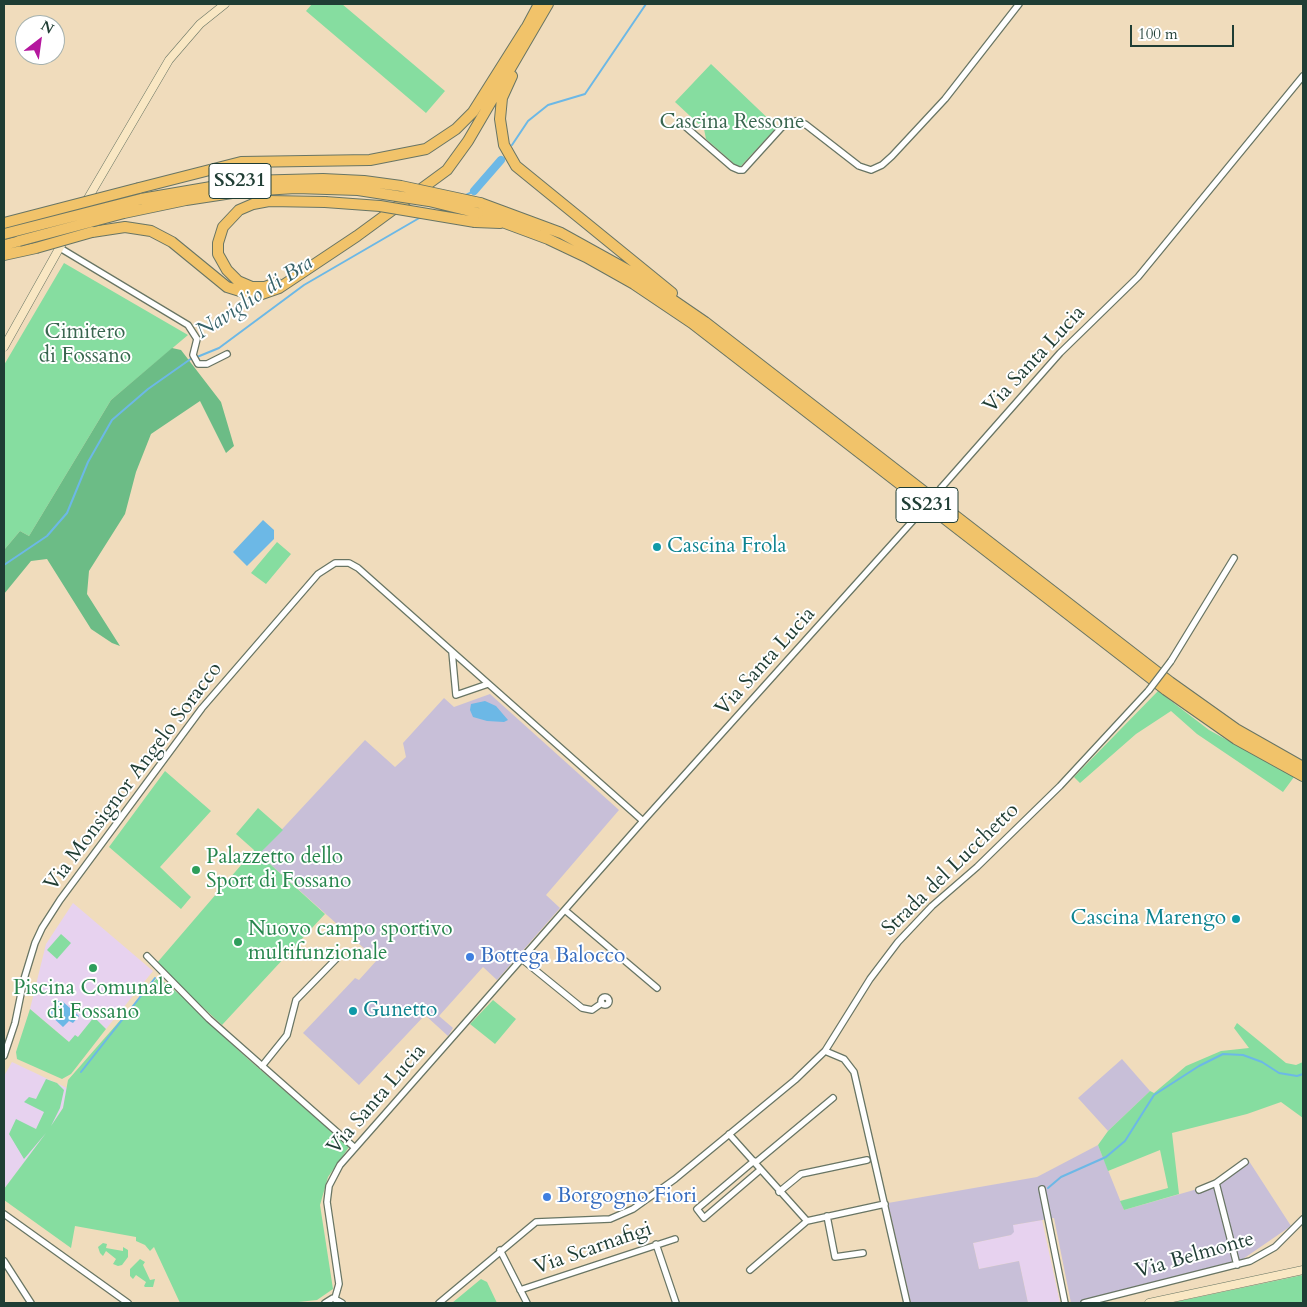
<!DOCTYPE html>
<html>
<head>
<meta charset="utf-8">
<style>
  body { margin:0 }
  #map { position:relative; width:1307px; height:1307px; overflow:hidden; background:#f0dcbc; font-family:Cardo,serif }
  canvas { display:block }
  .frame { position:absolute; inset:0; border:5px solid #1f3d34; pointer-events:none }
  .north { position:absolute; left:15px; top:15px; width:50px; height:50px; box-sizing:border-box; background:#fff; border:1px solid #a5b1ae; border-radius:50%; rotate:30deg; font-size:14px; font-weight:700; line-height:20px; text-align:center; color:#1f3d34 }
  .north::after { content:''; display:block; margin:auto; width:18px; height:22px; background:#b5179e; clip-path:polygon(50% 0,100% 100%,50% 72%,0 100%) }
  .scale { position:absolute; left:1130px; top:25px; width:104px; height:22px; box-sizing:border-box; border:2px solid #1f3d34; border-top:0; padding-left:6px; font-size:15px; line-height:18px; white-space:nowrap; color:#1f3d34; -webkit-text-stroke:4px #fff; paint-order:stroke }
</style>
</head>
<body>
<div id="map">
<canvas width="1307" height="1307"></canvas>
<div class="frame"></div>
<div class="north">N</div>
<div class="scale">100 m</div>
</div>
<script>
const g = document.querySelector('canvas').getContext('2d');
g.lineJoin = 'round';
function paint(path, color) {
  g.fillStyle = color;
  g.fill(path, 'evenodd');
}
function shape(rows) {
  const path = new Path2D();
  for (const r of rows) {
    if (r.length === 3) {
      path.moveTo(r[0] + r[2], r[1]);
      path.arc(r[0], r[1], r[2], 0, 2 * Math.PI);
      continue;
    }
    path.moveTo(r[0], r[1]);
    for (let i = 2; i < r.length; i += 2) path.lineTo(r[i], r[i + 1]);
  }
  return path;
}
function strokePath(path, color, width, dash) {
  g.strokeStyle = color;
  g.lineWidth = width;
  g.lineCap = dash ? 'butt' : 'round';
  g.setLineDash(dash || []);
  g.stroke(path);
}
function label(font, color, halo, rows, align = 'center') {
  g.font = font + ' Cardo,serif';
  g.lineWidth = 4;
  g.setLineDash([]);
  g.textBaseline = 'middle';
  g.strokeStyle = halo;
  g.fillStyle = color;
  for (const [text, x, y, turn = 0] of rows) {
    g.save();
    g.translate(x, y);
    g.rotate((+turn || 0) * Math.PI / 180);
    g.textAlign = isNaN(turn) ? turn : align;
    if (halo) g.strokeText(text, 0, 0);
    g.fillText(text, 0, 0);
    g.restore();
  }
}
paint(shape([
  [73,903,153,971,106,1029,94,1018,78,1037,69,1042,30,1009,46,944],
  [12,1062,69,1089,63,1108,52,1126,4,1189,4,1076],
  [1042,1220,1060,1303,1028,1303,1019,1261,979,1269,973,1243,1011,1235,1013,1225]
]), '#e7d2ef');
paint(shape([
  [490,694,619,810,546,895,560,908,497,980,483,967,439,1016,453,1028,448,1036,425,1015,359,1085,303,1033,355,978,359,980,377,960,259,854,365,740,395,767,406,757,403,743,444,698,454,707],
  [1122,1059,1150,1091,1108,1131,1078,1098],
  [1098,1145,1124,1210,1208,1186,1247,1158,1291,1226,1240,1261,1079,1303,1071,1303,1054,1218,1013,1225,1014,1232,1011,1235,973,1243,979,1269,1019,1261,1028,1303,911,1303,888,1203,1037,1177]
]), '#c8bfd8');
paint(shape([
  [312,4,342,4,445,91,426,113,306,11],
  [711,64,777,127,739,168,706,139,704,129,675,102],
  [64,263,188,335,111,400,29,536,20,531,4,550,4,365],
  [277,542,291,554,266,584,251,573],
  [1158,691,1209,730,1294,777,1283,792,1197,734,1171,711,1136,734,1080,783,1074,777],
  [165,771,211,811,160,867,191,897,181,909,109,847],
  [258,808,283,830,259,854,325,914,222,1025,156,964,254,850,236,834],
  [61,934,71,943,57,959,47,950],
  [158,977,200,1011,198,1013,248,1059,349,1147,328,1177,320,1205,333,1289,317,1300,289,1303,180,1303,154,1247,150,1251,145,1245,136,1241,136,1237,75,1226,71,1248,4,1200,4,1189,46,1133,24,1159,9,1134,16,1119,36,1129,44,1112,24,1102,29,1097,36,1099,46,1079,57,1083,64,1090,60,1108,51,1126,63,1108,68,1080],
  [493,1000,516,1019,495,1044,470,1024],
  [30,1009,69,1042,75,1035,78,1037,94,1017,106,1029,71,1074,62,1079,17,1059,16,1052],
  [1237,1023,1286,1063,1296,1065,1303,1062,1303,1118,1281,1102,1247,1114,1172,1133,1179,1194,1124,1210,1120,1201,1168,1188,1160,1150,1108,1171,1098,1145,1108,1131,1150,1091,1154,1093,1186,1066,1221,1051,1249,1048,1234,1028],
  [103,1243,107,1244,106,1248,123,1251,123,1247,128,1250,128,1257,122,1265,118,1266,113,1264,116,1259,106,1251,103,1256,100,1253,98,1247],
  [140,1259,145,1262,143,1265,150,1280,155,1279,153,1287,145,1287,144,1286,146,1282,136,1275,133,1279,130,1276,130,1269],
  [1303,1275,1303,1303,1175,1302],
  [481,1279,487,1282,497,1303,452,1303]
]), '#86dda0');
paint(shape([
  [172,348,181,350,221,402,234,446,226,453,200,401,151,434,136,472,125,514,89,571,87,594,120,646,112,643,91,629,47,559,31,561,4,594,4,550,20,531,29,536,111,400]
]), '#6cbc86');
paint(shape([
  [263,520,274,530,274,539,247,566,233,552],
  [485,701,496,706,508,720,504,722,487,721,473,717,470,710,471,704],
  [58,1001,62,1001,79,1016,73,1023,69,1021,63,1027,48,1013]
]), '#6cb8e6');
strokePath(shape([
  [512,145,528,121,548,105,585,94,646,4],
  [466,195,474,191],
  [197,357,219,348,304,285,421,217],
  [4,565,47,536,67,513,88,462,112,420,148,389,192,358],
  [81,1072,155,978],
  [1048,1188,1061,1177,1106,1157,1125,1141,1154,1095,1199,1066,1223,1054,1243,1055,1262,1062,1279,1073,1297,1076,1303,1074]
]), '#6cb8e6', 2);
strokePath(shape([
  [474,191,501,160]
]), '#6cb8e6', 8);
const street = shape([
  [680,122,732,167,739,170,743,170,782,127,796,121,805,124,859,166,871,170,882,165,892,156,945,99,1019,4],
  [60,248,188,325,197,339,193,355,198,364,207,364,227,354],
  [941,488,1060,353,1138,277,1303,76],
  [452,652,456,695,488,684],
  [1171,661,1234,558],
  [566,911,657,988],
  [147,956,209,1019,354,1147],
  [523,960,582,1008,592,1010,602,1003],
  [605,1001,4],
  [825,1051,844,1059,854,1072,907,1303],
  [4,1056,15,1023,24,979,35,943,42,928,60,900,202,708,318,574,335,563,349,563,358,568,643,821],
  [262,1066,287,1035,296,1000,336,959],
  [729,1134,807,1221,750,1270],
  [754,1161,697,1209,704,1218,760,1170],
  [755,1163,833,1098],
  [1216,1183,1237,1265],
  [1042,1189,1065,1303],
  [1199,1190,1216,1183,1245,1162],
  [779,1192,801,1174,867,1160],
  [4,1214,128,1303],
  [827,1216,835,1257,863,1253],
  [807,1221,885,1204],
  [656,1244,676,1303],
  [500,1250,527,1303],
  [4,1261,31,1303],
  [520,1290,675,1239],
  [335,1298,339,1284,327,1202,329,1186,340,1165,643,821,918,515],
  [325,1303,333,1298,342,1303],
  [439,1303,536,1222,610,1219,633,1209,675,1179,795,1080,825,1051,870,979,898,942,932,906,977,867,1060,786,1149,690],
  [1084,1303,1250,1261,1275,1247,1303,1219]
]);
const secondary = shape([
  [77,217,169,60,200,24,225,4],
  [4,347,65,238],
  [1149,1303,1303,1270]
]);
const highway = shape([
  [523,34,539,4],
  [512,76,502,98,500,119,504,145,516,166,672,293],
  [139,188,241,162,370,160,426,149,456,129,473,112,526,28],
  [480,203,561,233,635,274,705,322,1170,682,1236,729,1303,767],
  [478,213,548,239,586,257,634,284,692,323,1166,690,1236,739,1303,776],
  [475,222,500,223],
  [92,232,125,227,151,231,172,242,227,287,256,296,279,288,357,236,447,170,468,141,548,4],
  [4,245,19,241],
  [4,255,36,248],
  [276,283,265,287,252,287,238,281,227,270,218,254,218,243,223,227,239,210,253,204,269,201,325,202]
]);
strokePath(street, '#687564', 8);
strokePath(secondary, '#687564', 9);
strokePath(highway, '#687564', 12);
strokePath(street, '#fff', 5.5);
strokePath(secondary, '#f9e7c3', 8);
strokePath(highway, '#f1c36a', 10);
const streetBridge = shape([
  [918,515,941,488],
  [1149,690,1171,661]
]);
const highwayBridge = shape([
  [325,202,380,206,475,222],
  [4,223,139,188],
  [4,234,141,199,246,181,323,179,364,181,401,186,480,203],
  [19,241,124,213,186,200,245,191,296,188,358,190,429,201,478,213],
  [36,248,92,232]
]);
strokePath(streetBridge, '#687564', 8, []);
strokePath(highwayBridge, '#687564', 12, []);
strokePath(streetBridge, '#fff', 5.5);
strokePath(highwayBridge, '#f1c36a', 10);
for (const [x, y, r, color] of [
  [657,547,5,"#0f9aa8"],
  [196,870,5,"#2e9e5b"],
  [1236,919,5,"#0f9aa8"],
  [238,942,5,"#2e9e5b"],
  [470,957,5,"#3f7fe0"],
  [93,968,5,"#2e9e5b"],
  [353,1011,5,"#0f9aa8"],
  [547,1197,5,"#3f7fe0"]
]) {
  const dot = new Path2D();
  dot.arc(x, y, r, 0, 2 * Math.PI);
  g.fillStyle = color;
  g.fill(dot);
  strokePath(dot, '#fff', 2);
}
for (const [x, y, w] of [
  [240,181,62],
  [927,505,62]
]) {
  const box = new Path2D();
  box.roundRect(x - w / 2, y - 17.5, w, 35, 4);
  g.fillStyle = '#fff';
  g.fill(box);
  strokePath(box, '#1f3d34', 1);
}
label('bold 20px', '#1f3d34', null, [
  ["SS231",240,181],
  ["SS231",927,505]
]);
label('21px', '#39654f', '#fff', [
  ["Cascina Ressone",732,123],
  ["Cimitero",85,333],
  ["di Fossano",85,357]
]);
label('21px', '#1f3d34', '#fff', [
  ["Via Santa Lucia",1035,360,-47],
  ["Via Santa Lucia",766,662,-48],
  ["Via Monsignor Angelo Soracco",134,777,-53],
  ["Strada del Lucchetto",951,870,-44],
  ["Via Santa Lucia",377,1100,-49],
  ["Via Scarnafigi",593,1249,-19],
  ["Via Belmonte",1195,1256,-16]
]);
label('21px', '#0d838f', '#fff', [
  ["Cascina Frola",667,547],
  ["Cascina Marengo",1226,919,"right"],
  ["Gunetto",363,1011]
], 'left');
label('21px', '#27864d', '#fff', [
  ["Palazzetto dello",206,858],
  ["Sport di Fossano",206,882],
  ["Nuovo campo sportivo",248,930],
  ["multifunzionale",248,954],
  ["Piscina Comunale",93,989,"center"],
  ["di Fossano",93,1013,"center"]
], 'left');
label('21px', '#366cbe', '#fff', [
  ["Bottega Balocco",480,957],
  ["Borgogno Fiori",557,1197]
], 'left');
label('italic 22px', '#366269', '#fff', [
  ["Naviglio di Bra",255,298,-33]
]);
</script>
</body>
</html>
